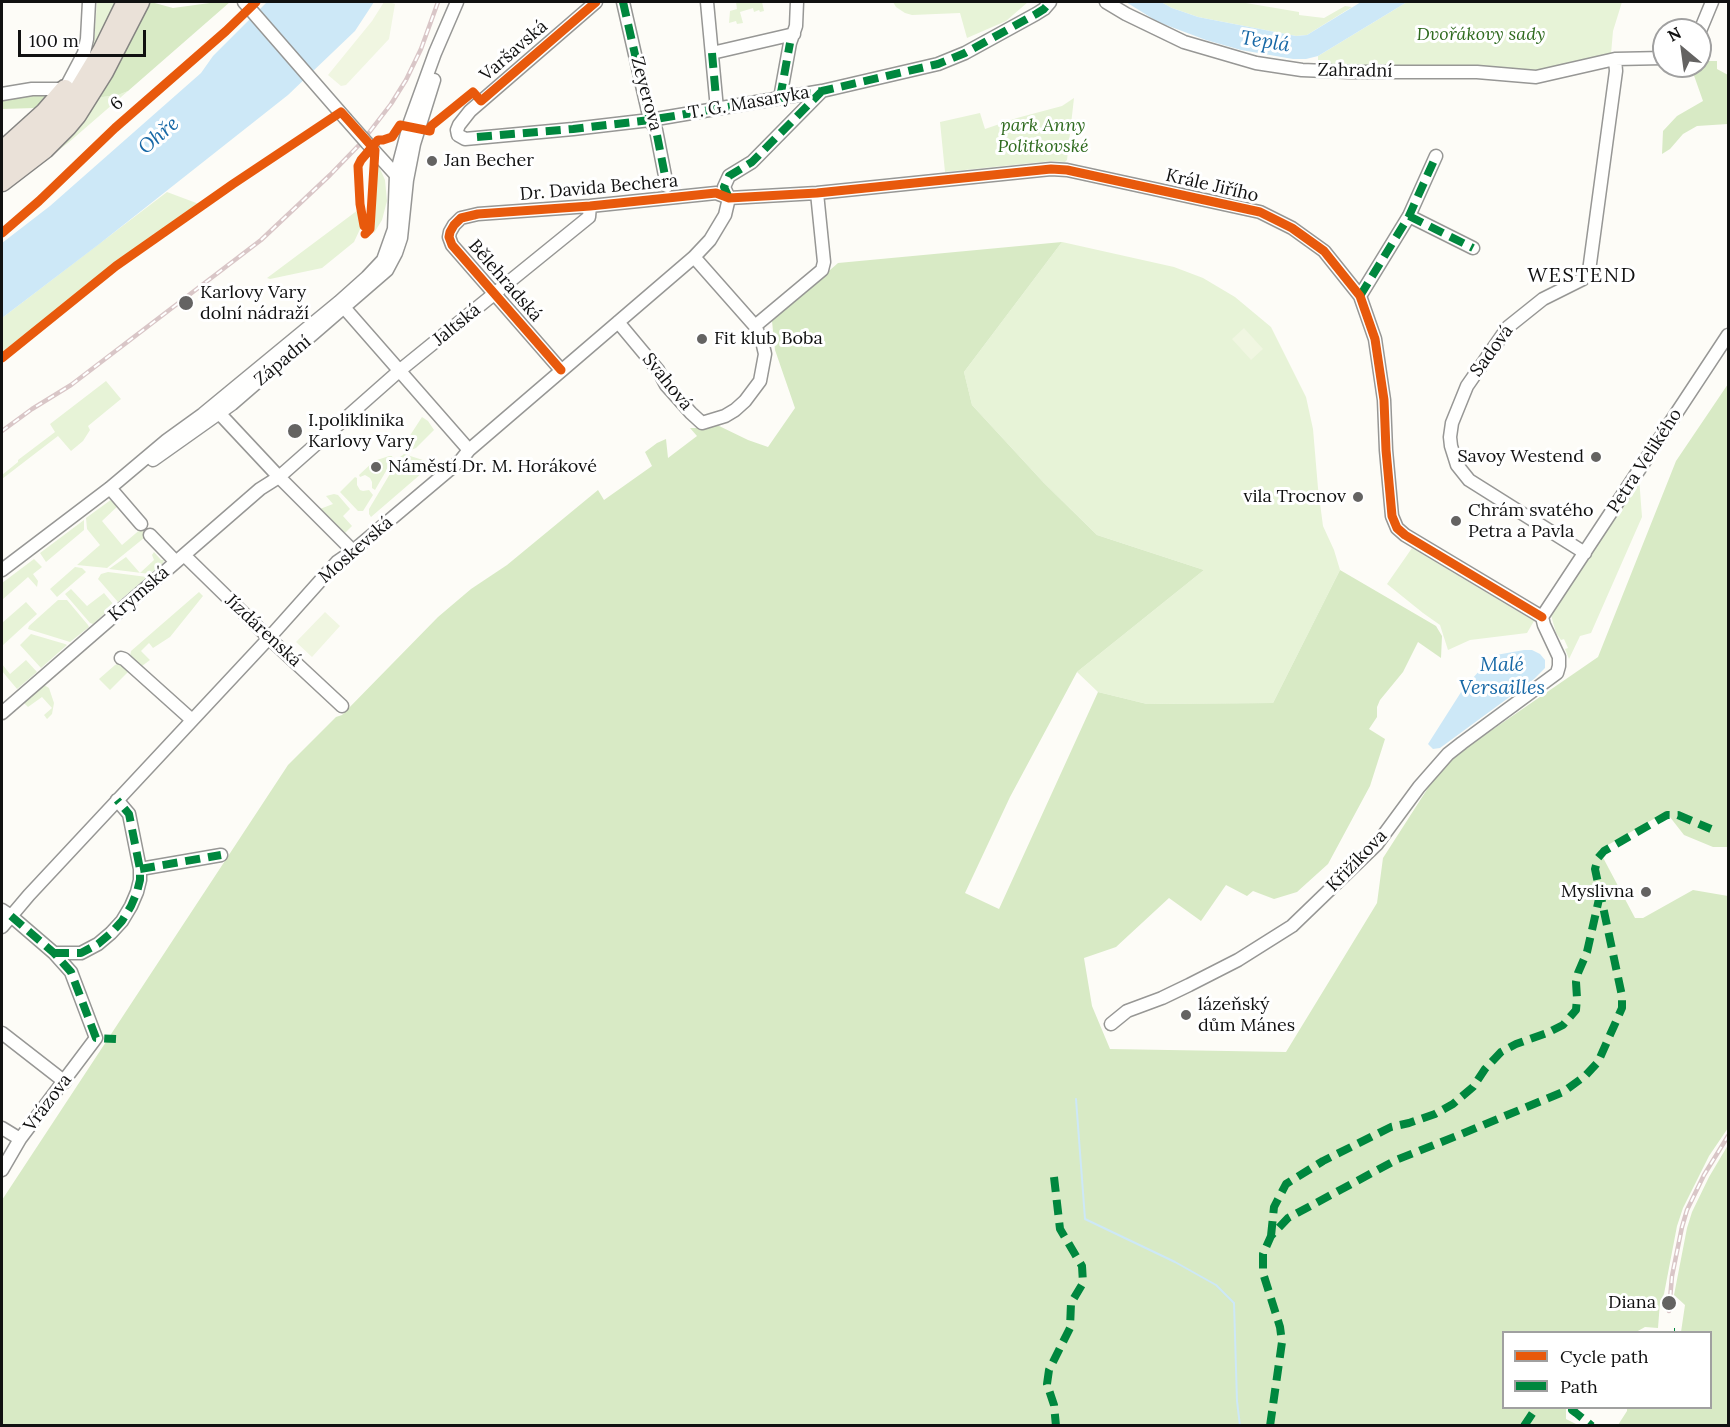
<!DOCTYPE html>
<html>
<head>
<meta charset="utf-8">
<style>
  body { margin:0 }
  #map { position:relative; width:1730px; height:1427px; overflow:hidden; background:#fdfcf7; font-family:Lora,serif }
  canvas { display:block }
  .frame { position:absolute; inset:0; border:3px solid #111; pointer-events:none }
  .legend { position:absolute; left:1502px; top:1331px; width:210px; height:78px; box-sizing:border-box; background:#fff; border:2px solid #a0a0a0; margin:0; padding:8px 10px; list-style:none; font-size:18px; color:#111 }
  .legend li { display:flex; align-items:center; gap:12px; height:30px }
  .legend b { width:30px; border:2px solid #a0a0a0 }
  .north { position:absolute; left:1652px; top:18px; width:60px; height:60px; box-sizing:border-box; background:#fff; border:2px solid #a0a0a0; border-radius:50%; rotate:331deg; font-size:16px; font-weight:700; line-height:24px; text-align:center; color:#111 }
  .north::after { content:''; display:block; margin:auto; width:21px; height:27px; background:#646362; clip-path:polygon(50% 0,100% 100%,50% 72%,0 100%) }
  .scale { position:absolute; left:18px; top:30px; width:128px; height:27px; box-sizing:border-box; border:3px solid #111; border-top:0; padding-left:8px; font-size:18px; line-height:21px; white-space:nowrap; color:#111; -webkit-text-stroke:4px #fff; paint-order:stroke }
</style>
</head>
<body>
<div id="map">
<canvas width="1730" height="1427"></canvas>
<div class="frame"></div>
<ul class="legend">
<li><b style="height:8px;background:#e8590c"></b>Cycle path</li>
<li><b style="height:8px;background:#00873e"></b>Path</li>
</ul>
<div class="north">N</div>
<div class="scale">100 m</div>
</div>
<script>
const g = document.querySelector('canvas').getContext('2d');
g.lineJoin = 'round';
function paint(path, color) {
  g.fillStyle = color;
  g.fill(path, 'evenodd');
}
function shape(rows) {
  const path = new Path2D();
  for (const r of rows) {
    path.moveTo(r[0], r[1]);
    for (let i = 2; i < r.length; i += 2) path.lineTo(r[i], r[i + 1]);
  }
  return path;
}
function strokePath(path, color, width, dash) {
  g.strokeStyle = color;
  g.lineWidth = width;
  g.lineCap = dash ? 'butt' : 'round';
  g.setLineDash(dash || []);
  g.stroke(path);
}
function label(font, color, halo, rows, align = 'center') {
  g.font = font + ' Lora,serif';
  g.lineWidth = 6;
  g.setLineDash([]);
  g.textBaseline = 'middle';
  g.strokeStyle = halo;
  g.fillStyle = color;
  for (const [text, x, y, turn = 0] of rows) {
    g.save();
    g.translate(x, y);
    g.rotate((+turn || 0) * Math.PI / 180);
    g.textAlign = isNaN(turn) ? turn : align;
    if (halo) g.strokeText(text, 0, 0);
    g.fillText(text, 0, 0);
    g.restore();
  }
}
paint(shape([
  [97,2,118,2,100,38,90,54,94,42],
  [736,2,762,2,764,11,760,12,759,10,754,12,753,8,740,12,743,23,737,24,736,21,729,23,730,11,737,9],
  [893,2,1028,2,1006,21,967,38,960,13,912,15,905,13,896,7],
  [1161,2,1240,2,1299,12,1299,15,1324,18,1345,6,1352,7,1307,35,1296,36,1198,17,1172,8],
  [1407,2,1622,2,1613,31,1611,54,1537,71,1318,68,1318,56],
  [128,91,68,143,2,193,2,189,95,98,118,95],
  [1074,98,1067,160,1065,162,1052,161,945,172,940,122,980,113,985,129,1017,118,1062,106],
  [377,162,385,180,387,201,382,220,374,233],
  [167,192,199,204,155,234,2,353,2,318],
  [358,210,361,227,354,242,322,268,270,279,267,278],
  [1062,242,1174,267,1203,278,1235,297,1271,327,1306,397,1313,429,1318,488,1323,526,1334,550,1340,570,1273,703,1147,704,1098,692,1077,672,1204,570,1097,535,1044,483,972,405,964,372],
  [106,381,121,399,88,426,90,430,83,441,71,451,58,436,2,479,2,475,18,462,18,460,55,432,50,424],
  [422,417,428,421,434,430,416,448,411,450,409,447,409,437],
  [404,454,426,461,429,467,371,517,369,514,369,509,400,457],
  [389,456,392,456,393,459,375,490,372,488,372,482,370,478,365,475,360,477,359,475,374,461],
  [355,477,357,478,357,485,360,490,363,491,369,490,373,495,363,511,358,511,340,492],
  [1639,477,1642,517,1591,633,1580,636,1569,659,1565,649,1568,648,1564,639,1561,640,1556,633,1551,615],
  [334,494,338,495,350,509,343,516,352,526,344,534,321,511,320,509,333,504,326,496],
  [112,499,120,504,102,521,122,545,142,528,145,534,144,538,107,568,77,565,100,545,87,529,86,518],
  [84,520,84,530,46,562,40,553],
  [1412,548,1534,621,1527,633,1470,640,1448,650,1440,625,1423,613,1387,584],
  [154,552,161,560,164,560,163,563,150,574,109,569,126,557,140,573,154,560,152,555],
  [34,559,42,567,33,574,38,581,37,587,28,577,2,600,2,583],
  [75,567,82,568,86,572,57,597,50,589],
  [108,572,147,577,118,602,98,579,101,574],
  [71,589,87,606,104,593,114,605,93,624,90,623,65,594],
  [199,592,203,596,170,637,153,648,149,643,141,651,150,660,142,666,130,656,131,651],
  [58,600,67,600,88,625,89,627,70,642,28,629,29,626],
  [26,602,37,614,2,646,2,623],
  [31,634,65,644,67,645,41,668,20,645],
  [26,660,37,672,17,689,2,671,2,664,10,674],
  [120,663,129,671,110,690,99,679,115,665],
  [44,685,49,688,54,703,52,714,47,719,44,715,52,708,42,697,28,707,24,703]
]), '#e7f3d7');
paint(shape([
  [146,2,151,2,173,8,217,2,230,2,128,91,118,95,95,98],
  [1702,61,1717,61,1717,69,1728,75,1728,124,1697,126,1683,134,1670,149,1662,154,1663,131,1677,116,1703,101,1691,67,1700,66,1700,62],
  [35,93,52,94,44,105,35,108,2,109,2,97],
  [1062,242,964,372,972,405,1044,483,1097,535,1204,570,1077,672,1010,797,965,893,999,909,1098,692,1147,704,1273,703,1340,570,1436,626,1442,636,1441,658,1418,642,1403,672,1380,700,1377,707,1377,717,1369,729,1385,739,1370,786,1328,864,1297,892,1274,899,1253,891,1247,896,1226,885,1201,921,1169,898,1116,947,1084,958,1092,1006,1110,1049,1286,1052,1377,903,1383,858,1444,763,1598,657,1676,461,1728,384,1728,847,1713,847,1684,835,1666,812,1599,850,1635,918,1643,918,1693,890,1728,896,1728,1128,1709,1156,1683,1208,1677,1226,1664,1294,1660,1302,1658,1328,1645,1327,1636,1332,1504,1332,1504,1408,1566,1408,1566,1419,1578,1425,2,1426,2,1200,288,765,336,717,342,715,438,617,471,589,507,565,598,490,604,500,652,466,645,452,657,443,666,439,668,458,697,436,690,428,701,428,715,424,748,440,768,447,795,408,775,350,772,321,838,263],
  [1728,1145,1728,1425,1618,1425,1627,1411,1627,1408,1710,1408,1710,1332,1681,1332,1685,1305,1674,1295,1687,1228,1692,1212,1709,1177]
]), '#d8eac5');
paint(shape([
  [384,2,389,2,395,4,389,39,346,85,341,86,328,75,372,21],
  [1244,328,1263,349,1251,360,1232,339],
  [325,612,340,626,312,657,296,642]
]), '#f0f6e1');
paint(shape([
  [267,2,374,2,355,31,288,95,98,245,2,318,2,243,50,206,201,73,213,56],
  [1126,2,1161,2,1172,8,1198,17,1296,36,1307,35,1361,2,1407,2,1318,56,1306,59,1293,59,1241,50,1206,40,1158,22],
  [1524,650,1532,650,1540,654,1545,660,1545,668,1534,679,1440,748,1433,749,1428,744,1463,689,1489,660,1496,655]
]), '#cde8f7');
strokePath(shape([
  [1076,1099,1085,1219,1175,1262,1216,1285,1234,1303,1237,1401,1240,1426]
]), '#cde8f7', 2);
const minor = shape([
  [244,2,345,118],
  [596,2,470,111,459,125,457,130,458,135,465,139,573,129,650,120,822,91,938,64,965,53,1036,14,1044,9,1050,2],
  [623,2,650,120,656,130,667,186],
  [707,2,717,109],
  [1106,2,1126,14,1184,42,1256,63,1302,70,1349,72,1477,72,1536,77,1615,59,1664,58],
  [1700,31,1712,2],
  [712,53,794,34],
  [2,94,32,89,65,89,84,53,87,39,89,2],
  [780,98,790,43,796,26,797,2],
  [367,143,396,175,400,177],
  [729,198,724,187,729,176,752,162,822,91],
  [1409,216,1473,248],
  [1360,296,1409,216,1436,156],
  [341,304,469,450],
  [618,322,658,370,666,385,691,413,702,423,725,416,735,410,745,401,760,381,765,354,762,341,755,326,694,257],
  [755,326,822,270,824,262,817,193],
  [561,370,452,245,449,237,450,232,454,225,461,218,478,214,590,206,716,193,729,198,817,193,1051,169,1067,170,1260,212,1292,228,1324,251,1360,296,1375,339,1384,400,1386,450,1392,516,1397,528,1405,535,1542,617],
  [220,414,279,477,353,551],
  [153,460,232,404,387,270,396,253,401,238,407,180,414,144,434,80],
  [110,488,141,524],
  [150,535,176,562],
  [1585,553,1469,480,1457,465,1451,446,1450,437,1452,423,1467,386,1508,327,1543,299,1583,279,1589,271,1616,71,1615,59],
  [184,555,269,638,342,706],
  [2,570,110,488,167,440,203,414,339,302,367,277,383,260,394,229,396,175,410,122,435,53,457,2],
  [1542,617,1728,335],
  [121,658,124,659,192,720],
  [2,713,260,489,279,477,399,371,589,217,590,206],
  [140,869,221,855],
  [2,910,11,916,54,953,71,972,96,1038,20,1139,2,1170],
  [2,927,29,895,269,638,337,562,353,551,461,460,469,450,694,257,710,240,725,215,729,198],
  [54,953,81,953,98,944,111,933,122,921,131,906,137,892,140,880,140,869,129,814,117,800],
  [1111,1024,1127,1011,1162,998,1189,985,1238,960,1292,926,1377,844,1419,787,1448,754,1462,743,1557,673,1559,666,1559,657,1544,625,1542,617],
  [2,1033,65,1082],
  [2,1128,20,1139]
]);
const highway = shape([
  [3,150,45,112,65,89],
  [2,164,48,129,75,96,102,51,126,2],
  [2,182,45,149,67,127,77,115,104,72,140,2]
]);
strokePath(minor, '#979795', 15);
strokePath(highway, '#858482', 21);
strokePath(minor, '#fffffe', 12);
strokePath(highway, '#eae1d8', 18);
const rail = shape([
  [2,431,32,409,71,385,261,240,330,175,361,143,391,104,406,80,421,49,438,2],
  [1669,1311,1672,1276,1682,1227,1687,1210,1704,1175,1728,1136]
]);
strokePath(rail, '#d9c6c7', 4.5);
strokePath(rail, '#fff', 2, [7]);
const minorBridge = shape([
  [345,118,367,143]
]);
strokePath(minorBridge, '#979795', 15, []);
strokePath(minorBridge, '#fffffe', 12);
strokePath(shape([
  [623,2,650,120,656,130,667,186],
  [712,53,717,109],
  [780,98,790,43],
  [477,137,573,129,650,120,822,91,938,64,965,53,1036,14,1044,9,1050,2],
  [729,198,724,187,729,176,752,162,822,91],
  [1409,216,1473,248],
  [1360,296,1409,216,1436,156],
  [140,869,221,855],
  [11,916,54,953,71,972,96,1038,116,1039],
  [54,953,81,953,98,944,111,933,122,921,131,906,137,892,140,880,140,869,129,814,117,800],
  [1054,1177,1060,1229,1082,1266,1083,1283,1071,1303,1070,1328,1049,1370,1047,1384,1054,1405,1056,1426],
  [1271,1236,1274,1207,1286,1184,1323,1161,1391,1127,1409,1123,1435,1114,1453,1104,1473,1087,1485,1069,1501,1052,1516,1044,1547,1033,1563,1025,1576,1010,1577,998,1576,982,1578,973,1587,952,1599,899],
  [1674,1332,1675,1332],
  [1573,1408,1572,1410,1576,1413,1592,1426],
  [1270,1426,1282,1342,1280,1327,1263,1273,1263,1254,1271,1236,1288,1218,1396,1160,1459,1135,1563,1092,1585,1076,1598,1062,1622,1008,1622,996,1595,869,1598,858,1604,851,1667,815,1678,815,1711,829],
  [1524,1426,1536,1408]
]), '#00873e', 8, [15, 8]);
strokePath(shape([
  [364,226,360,204,358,166,361,160,378,140,383,140,392,137,400,125,430,131,431,126,473,92,481,101,596,2],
  [2,233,39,201,115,128,226,31,256,2],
  [2,358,116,266,233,184,341,112,375,150,370,229,365,234],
  [561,370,452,245,449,237,450,232,454,225,461,218,478,214,590,206,716,193,729,198,817,193,1051,169,1067,170,1260,212,1292,228,1324,251,1360,296,1375,339,1384,400,1386,450,1392,516,1397,528,1405,535,1542,617]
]), '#e8590c', 9);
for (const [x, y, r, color] of [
  [432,161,6,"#646362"],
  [186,303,8,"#646362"],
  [702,339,6,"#646362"],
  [295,431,8,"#646362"],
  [1596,457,6,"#646362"],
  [376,467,6,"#646362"],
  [1358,497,6,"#646362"],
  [1456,521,6,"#646362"],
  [1646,892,6,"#646362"],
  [1186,1015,6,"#646362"],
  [1669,1303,8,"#646362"]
]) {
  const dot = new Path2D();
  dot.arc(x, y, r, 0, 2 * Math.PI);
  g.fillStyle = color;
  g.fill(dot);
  strokePath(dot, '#fff', 2);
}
label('italic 18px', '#2f6b1f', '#fff', [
  ["Dvořákovy sady",1481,35],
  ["park Anny",1043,126],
  ["Politkovské",1043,147]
]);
label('18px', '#111', '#fff', [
  ["Varšavská",514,51,-41],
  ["Zahradní",1355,71,1],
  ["Zeyerova",646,94,75],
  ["T. G. Masaryka",749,103,-10],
  ["6",117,104,-41],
  ["Krále Jiřího",1212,186,13],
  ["Dr. Davida Bechera",599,188,-5],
  ["Bělehradská",505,281,49],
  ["Jaltská",457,325,-39],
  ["Sadová",1492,351,-54],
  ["Západní",283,361,-40],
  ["Svahová",667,382,51],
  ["Petra Velikého",1645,461,-57],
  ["Moskevská",356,550,-41],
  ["Krymská",139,594,-41],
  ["Jízdárenská",263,631,43],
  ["Křižíkova",1357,861,-46],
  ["Vrázova",48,1103,-53]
]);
label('18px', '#111', '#fff', [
  ["Jan Becher",444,161],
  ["Karlovy Vary",200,293],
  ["dolní nádraží",200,314],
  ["Fit klub Boba",714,339],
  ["I.poliklinika",308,421],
  ["Karlovy Vary",308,442],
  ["Savoy Westend",1584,457,"right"],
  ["Náměstí Dr. M. Horákové",388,467],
  ["vila Trocnov",1346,497,"right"],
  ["Chrám svatého",1468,511],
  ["Petra a Pavla",1468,532],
  ["Myslivna",1634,892,"right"],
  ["lázeňský",1198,1005],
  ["dům Mánes",1198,1026],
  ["Diana",1656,1303,"right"]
], 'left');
label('italic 20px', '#1768a6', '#fff', [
  ["Teplá",1265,42,9],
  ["Ohře",159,136,-40],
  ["Malé",1502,665],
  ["Versailles",1502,688]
]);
g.letterSpacing = '1.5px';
label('20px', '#111', '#fff', [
  ["WESTEND",1582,276]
]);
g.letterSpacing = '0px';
</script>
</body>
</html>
